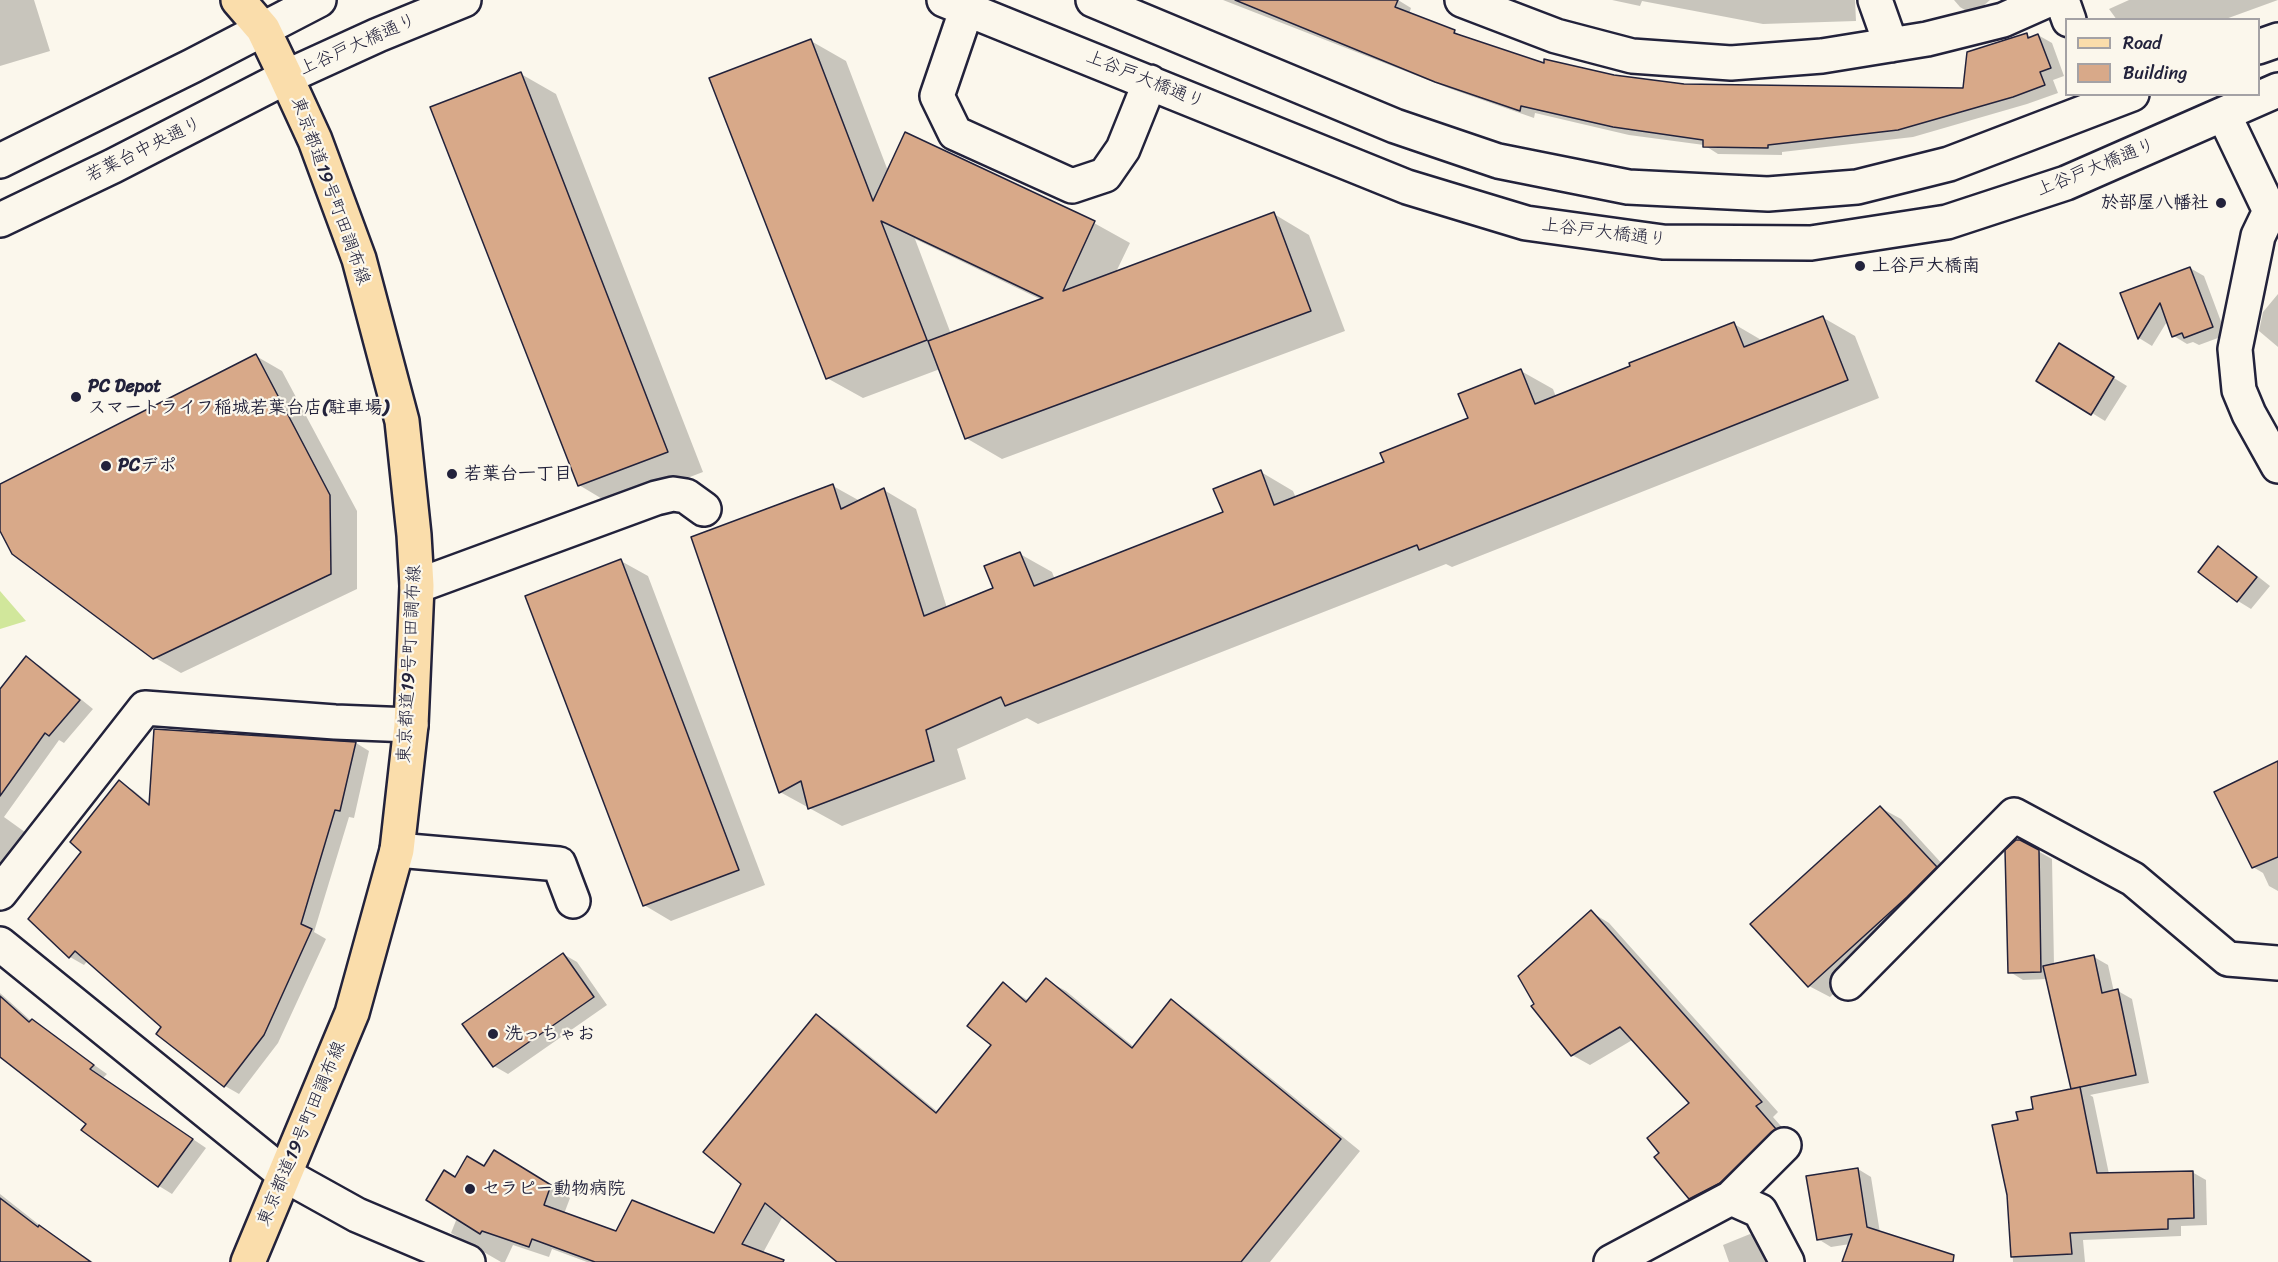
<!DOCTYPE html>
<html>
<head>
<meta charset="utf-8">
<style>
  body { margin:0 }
  #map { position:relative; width:2278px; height:1262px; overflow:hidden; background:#fbf7ec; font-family:Sriracha,sans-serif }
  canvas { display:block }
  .legend { position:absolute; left:2065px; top:18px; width:195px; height:78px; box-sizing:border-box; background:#fbf7ec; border:2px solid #a4a2a5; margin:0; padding:8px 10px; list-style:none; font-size:18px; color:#22223b }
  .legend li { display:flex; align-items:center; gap:12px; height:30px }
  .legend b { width:30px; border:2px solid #a4a2a5 }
</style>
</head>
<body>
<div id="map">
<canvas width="2278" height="1262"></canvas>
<ul class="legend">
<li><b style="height:8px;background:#faddab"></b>Road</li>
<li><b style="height:16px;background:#d8a989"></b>Building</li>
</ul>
</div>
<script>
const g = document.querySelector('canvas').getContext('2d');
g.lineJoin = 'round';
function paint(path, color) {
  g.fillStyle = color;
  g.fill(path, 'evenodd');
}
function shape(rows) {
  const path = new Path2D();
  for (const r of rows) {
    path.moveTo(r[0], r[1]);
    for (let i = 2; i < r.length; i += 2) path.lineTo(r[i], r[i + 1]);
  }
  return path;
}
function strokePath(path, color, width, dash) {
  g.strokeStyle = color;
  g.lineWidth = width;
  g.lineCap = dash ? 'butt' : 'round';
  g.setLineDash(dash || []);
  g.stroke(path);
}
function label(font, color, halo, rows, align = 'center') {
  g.font = font + ' Sriracha,"Klee One",sans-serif';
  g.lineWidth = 4.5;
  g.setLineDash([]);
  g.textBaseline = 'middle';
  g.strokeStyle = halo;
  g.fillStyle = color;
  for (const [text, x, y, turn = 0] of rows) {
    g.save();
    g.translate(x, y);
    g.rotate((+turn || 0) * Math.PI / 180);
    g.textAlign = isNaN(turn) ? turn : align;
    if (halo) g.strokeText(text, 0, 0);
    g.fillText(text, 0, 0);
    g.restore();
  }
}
paint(shape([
  [0,591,26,621,0,629]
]), '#d1e79b');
paint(shape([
  [0,0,34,0,50,51,0,66],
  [1223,0,1398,0,1411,8,1409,14,1455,32,1466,38,1545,65,1684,86,1964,89,2026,34,2032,38,2038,35,2052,43,2064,76,2053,80,2058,93,2027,104,1913,137,1782,152,1782,155,1718,154,1704,145,1629,135,1535,113,1534,118,1451,89],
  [1612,0,1855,0,1856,21,1763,24,1642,1,1640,6],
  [1954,0,1990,0,1973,15,1960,7],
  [2129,0,2278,0,2223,20,2117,20,2109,9],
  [811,41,846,61,888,171,906,134,1094,223,1130,243,1116,272,1274,214,1309,235,1345,331,1002,459,966,438,940,369,863,398,827,378],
  [915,239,1042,300,951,334],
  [521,74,556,94,703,472,614,506,579,485],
  [2190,268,2204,276,2226,335,2199,345,2193,342,2187,344,2174,336,2168,320,2152,346,2139,338,2122,294],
  [2278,294,2278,347,2259,331,2263,312],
  [1822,317,1855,336,1879,398,1452,567,1446,564,1038,724,1027,718,957,749,966,779,842,826,780,792,833,486,860,501,884,490,916,509,947,608,995,588,1020,554,1052,572,1055,580,1225,513,1261,472,1293,491,1296,498,1386,463,1470,419,1521,371,1553,389,1556,397,1734,324,1763,341],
  [2073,353,2127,386,2105,421,2092,413],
  [256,356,282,371,357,511,357,589,181,673,154,657,0,528,0,485],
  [2218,548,2232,556,2270,586,2251,609,2238,601,2200,572],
  [621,561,648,576,765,885,671,921,644,905],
  [26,658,40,666,93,709,64,743,59,740,4,817,29,835,0,873,0,691],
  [356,743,369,751,354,818,349,817,314,932,326,939,278,1043,239,1094,225,1086,158,1034,163,1027,88,960,84,965,70,957,30,919,83,851,119,782,133,790,151,805],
  [2278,768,2278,891,2269,886,2263,873,2253,867],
  [1881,808,1901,819,1956,879,1928,908,1830,997,1809,986],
  [2020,841,2052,859,2054,965,2094,957,2108,965,2114,992,2118,991,2132,999,2149,1083,2090,1095,2093,1097,2109,1174,2192,1172,2206,1180,2207,1225,2181,1226,2181,1236,2083,1240,2085,1262,2013,1262,2009,1195,2020,1122,2035,1110,2075,1090,2047,979,2023,980,2010,972],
  [1591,912,1609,923,1778,1112,1773,1117,1793,1140,1708,1208,1690,1198,1661,1153,1691,1104,1634,1039,1590,1065,1572,1055],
  [563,954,577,962,607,1005,508,1074,494,1066],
  [1046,980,1066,991,1134,1047,1171,1001,1191,1013,1360,1151,1270,1262,839,1262,783,1216,758,1262,587,1262,552,1249,549,1257,513,1245,505,1262,501,1262,451,1233,457,1218,456,1179,484,1168,514,1163,570,1198,564,1214,617,1233,715,1234,743,1183,816,1016,836,1028,938,1112,993,1045,1003,984,1029,1001],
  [0,993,39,1028,0,1046],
  [59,1040,107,1074,103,1078,206,1148,172,1194,159,1186,89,1124],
  [1858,1169,1871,1177,1880,1233,1945,1262,1843,1262,1850,1244,1831,1247,1818,1239],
  [0,1194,52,1235,93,1262,0,1262],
  [1750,1234,1764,1243,1775,1262,1729,1262,1723,1245]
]), '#0003');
const building = shape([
  [1235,0,1398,0,1395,7,1455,30,1454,33,1544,63,1544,59,1614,75,1684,84,1963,88,1967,52,2027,33,2028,38,2038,34,2051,68,2040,72,2045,85,2013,97,1898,130,1768,145,1768,148,1703,147,1703,140,1613,127,1521,106,1520,111,1435,82,1235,0],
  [811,39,873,201,905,132,1095,221,1063,291,1274,212,1311,311,965,439,928,341,1043,298,881,221,927,340,826,379,709,78,811,39],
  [521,72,668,452,578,486,430,107,521,72],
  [2190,267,2213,327,2184,338,2182,333,2172,337,2160,303,2138,339,2120,293,2190,267],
  [1823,316,1848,380,1419,550,1417,545,1005,706,1001,697,926,730,934,761,808,809,801,781,779,793,691,537,833,484,841,509,884,488,924,616,993,588,984,566,1020,552,1034,586,1223,512,1213,489,1261,470,1274,505,1384,462,1380,453,1468,418,1458,394,1521,369,1535,404,1630,366,1629,363,1734,322,1744,347,1823,316],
  [2059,343,2114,377,2091,415,2036,381,2059,343],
  [256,354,330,495,331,574,153,659,12,554,0,531,0,484,256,354],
  [2218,546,2257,577,2237,602,2198,572,2218,546],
  [621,559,739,870,643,906,525,596,621,559],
  [26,656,80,700,49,736,45,733,0,796,0,689,26,656],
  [154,729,356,742,340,811,335,810,301,924,312,929,264,1035,224,1087,156,1034,161,1027,75,951,69,958,28,919,81,852,70,842,119,780,149,805,154,729],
  [2278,761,2278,857,2252,868,2214,792,2278,761],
  [1880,806,1937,867,1907,897,1808,987,1750,924,1880,806],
  [2016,840,2020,840,2039,850,2041,972,2008,973,2005,850,2016,840],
  [1591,910,1762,1102,1756,1106,1776,1129,1720,1183,1689,1199,1654,1157,1659,1153,1647,1138,1689,1103,1620,1027,1571,1056,1531,1006,1534,1004,1518,976,1591,910],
  [563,953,594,997,493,1067,462,1024,563,953],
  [2094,955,2102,993,2118,989,2136,1075,2071,1089,2043,966,2094,955],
  [1046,978,1132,1048,1171,999,1341,1139,1241,1262,837,1262,765,1203,742,1244,784,1260,783,1262,595,1262,532,1239,529,1247,482,1231,480,1234,426,1200,444,1170,455,1177,467,1156,484,1166,494,1150,551,1185,544,1205,616,1231,632,1200,714,1233,741,1184,703,1152,816,1014,936,1113,991,1045,967,1026,1003,982,1026,1002,1046,978],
  [0,996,29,1022,32,1019,94,1065,90,1069,193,1139,158,1187,81,1130,86,1124,0,1057,0,996],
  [2080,1087,2097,1173,2193,1171,2194,1218,2168,1219,2168,1229,2070,1233,2072,1254,2011,1257,2007,1195,1992,1125,2018,1120,2016,1112,2033,1109,2031,1097,2080,1087],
  [1858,1168,1867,1227,1954,1255,1953,1262,1842,1262,1852,1234,1817,1240,1806,1176,1858,1168],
  [0,1198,38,1227,39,1225,91,1262,0,1262,0,1198]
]);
paint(building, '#d8a989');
strokePath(building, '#22223b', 1.5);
const minor = shape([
  [944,0,1407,187,1526,223,1663,242,1811,243,1947,222,2066,183,2278,90],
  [1093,0,1395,126,1498,161,1628,187,1768,194,1857,187,1949,164,2132,94],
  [1462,0,1556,36,1632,56,1731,63,1822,56,1927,39,2003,20,2048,0],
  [1875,0,1891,45],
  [2062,0,2069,20],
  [967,8,937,96,955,133,1072,186,1105,175,1123,149,1150,82],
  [2258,47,2278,40],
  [2224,115,2270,211,2278,208],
  [0,161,192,66,319,0],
  [2270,211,2258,236,2235,349,2239,390,2249,414,2278,466],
  [0,220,113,166,286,77,378,35,464,0],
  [417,586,656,498,673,494,686,496,704,509],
  [397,850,559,864,573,901],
  [0,893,145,708,335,722,411,725],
  [0,944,285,1175,357,1215,468,1262],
  [1848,983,2014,815,2133,879,2228,959,2278,963],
  [1731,1198,1760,1211,1787,1262],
  [1611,1262,1731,1198,1784,1145]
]);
const major = shape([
  [238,0,263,29,286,77,315,140,359,259,402,421,414,535,417,586,411,725,397,850,352,1013,248,1262]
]);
strokePath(minor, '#22223b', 38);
strokePath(major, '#22223b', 38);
strokePath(minor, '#fbf7ec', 33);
strokePath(major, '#faddab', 33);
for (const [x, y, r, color] of [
  [2221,203,6,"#22223b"],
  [1860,266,6,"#22223b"],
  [76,397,6,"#22223b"],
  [106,466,6,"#22223b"],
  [452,474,6,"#22223b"],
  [493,1034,6,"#22223b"],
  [470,1189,6,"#22223b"]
]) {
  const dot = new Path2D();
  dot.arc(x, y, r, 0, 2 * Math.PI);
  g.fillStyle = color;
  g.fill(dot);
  strokePath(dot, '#fbf7ec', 2);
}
label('18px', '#22223b', '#fbf7ec', [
  ["上谷戸大橋通り",358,45,-24],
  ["上谷戸大橋通り",1145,80,22],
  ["若葉台中央通り",144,150,-26],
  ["上谷戸大橋通り",2096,168,-22],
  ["東京都道19号町田調布線",330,191,70],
  ["上谷戸大橋通り",1604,233,7],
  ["東京都道19号町田調布線",410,664,-87],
  ["東京都道19号町田調布線",302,1134,-67]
]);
label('bold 18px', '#22223b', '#fbf7ec', [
  ["於部屋八幡社",2209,203,"right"],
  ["上谷戸大橋南",1872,266],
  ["PC Depot",88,387],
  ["スマートライフ稲城若葉台店(駐車場)",88,408],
  ["PCデポ",118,466],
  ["若葉台一丁目",464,474],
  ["洗っちゃお",505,1034],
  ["セラピー動物病院",482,1189]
], 'left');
</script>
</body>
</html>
